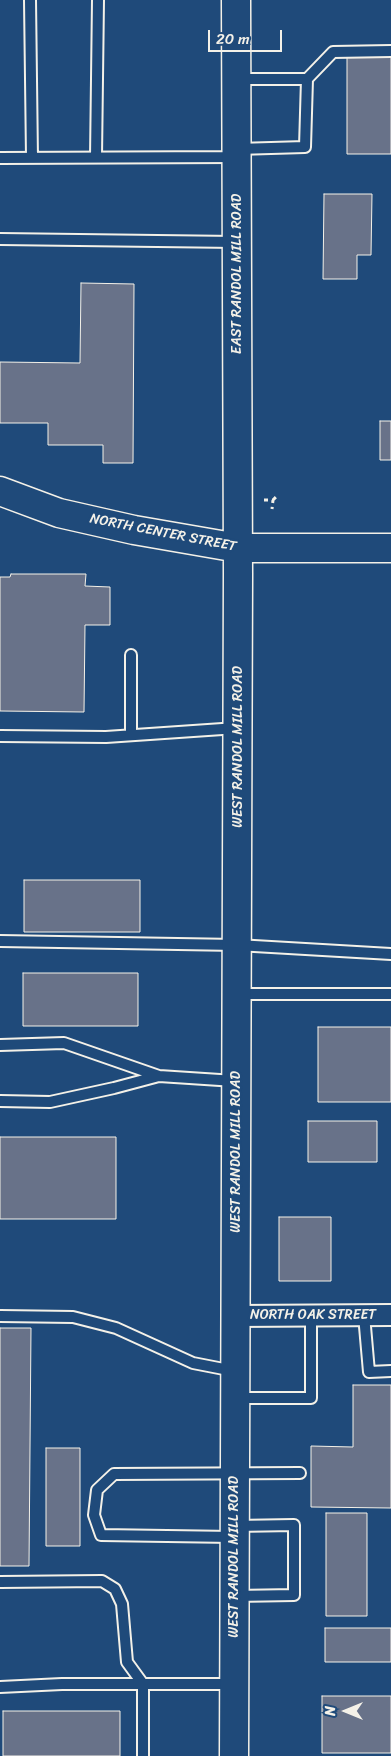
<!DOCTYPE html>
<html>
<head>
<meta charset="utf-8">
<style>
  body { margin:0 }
  #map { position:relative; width:391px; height:1756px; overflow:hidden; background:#1f4a7a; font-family:Sriracha,sans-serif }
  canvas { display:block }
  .north { position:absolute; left:321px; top:1686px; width:50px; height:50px; -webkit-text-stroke:4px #1f4a7a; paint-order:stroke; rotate:270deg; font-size:14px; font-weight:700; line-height:20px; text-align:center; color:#f4f1e8 }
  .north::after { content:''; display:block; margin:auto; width:18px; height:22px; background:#f4f1e8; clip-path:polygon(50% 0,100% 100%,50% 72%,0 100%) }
  .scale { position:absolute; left:208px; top:30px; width:74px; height:22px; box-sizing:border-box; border:2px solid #f4f1e8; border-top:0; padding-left:6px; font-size:15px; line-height:18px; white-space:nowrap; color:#f4f1e8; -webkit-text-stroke:4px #1f4a7a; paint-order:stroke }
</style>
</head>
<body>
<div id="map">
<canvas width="391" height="1756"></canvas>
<div class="north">N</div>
<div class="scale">20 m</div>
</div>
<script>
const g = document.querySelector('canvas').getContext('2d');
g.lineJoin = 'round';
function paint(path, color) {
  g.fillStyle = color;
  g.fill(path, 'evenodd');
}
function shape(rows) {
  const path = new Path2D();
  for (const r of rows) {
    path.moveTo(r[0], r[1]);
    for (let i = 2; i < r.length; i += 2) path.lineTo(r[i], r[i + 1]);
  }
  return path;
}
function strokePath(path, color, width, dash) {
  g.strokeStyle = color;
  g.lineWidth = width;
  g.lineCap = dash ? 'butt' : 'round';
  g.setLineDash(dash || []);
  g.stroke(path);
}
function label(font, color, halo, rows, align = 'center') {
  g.font = font + ' Sriracha,sans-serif';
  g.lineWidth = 4.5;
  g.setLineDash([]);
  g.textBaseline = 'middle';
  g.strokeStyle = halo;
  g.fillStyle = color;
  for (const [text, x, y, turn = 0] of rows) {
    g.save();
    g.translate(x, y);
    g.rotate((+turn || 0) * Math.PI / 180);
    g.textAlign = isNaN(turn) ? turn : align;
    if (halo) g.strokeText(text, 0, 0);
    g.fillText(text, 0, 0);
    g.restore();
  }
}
const building = shape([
  [347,53,391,53,391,154,347,154,347,53],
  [324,194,372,194,371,255,357,255,357,279,323,279,324,194],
  [81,283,134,284,133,463,103,463,103,445,48,445,48,423,0,423,0,362,80,363,81,283],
  [380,421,391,421,391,460,380,460,380,421],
  [11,574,86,574,85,586,110,587,110,625,85,625,84,712,0,711,0,577,10,577,11,574],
  [24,880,140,880,140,932,24,932,24,880],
  [23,973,138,973,138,1026,23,1026,23,973],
  [318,1027,391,1027,391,1102,318,1102,318,1027],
  [308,1121,377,1121,377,1162,308,1162,308,1121],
  [0,1137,116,1137,116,1219,0,1219,0,1137],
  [279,1217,331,1217,331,1281,279,1281,279,1217],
  [0,1328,31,1328,29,1566,0,1566,0,1328],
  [353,1385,391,1385,391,1508,311,1507,311,1446,353,1447,353,1385],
  [46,1448,80,1448,80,1546,46,1546,46,1448],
  [326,1513,367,1513,367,1616,326,1616,326,1513],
  [325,1628,391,1628,391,1662,325,1662,325,1628],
  [322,1696,391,1696,391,1753,322,1753,322,1696],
  [3,1711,120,1711,120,1756,3,1756,3,1711]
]);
paint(building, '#687289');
strokePath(building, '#f4f1e8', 1);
const lane = shape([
  [30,0,32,158],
  [237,79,307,79,305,147,237,149],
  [307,79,333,52,391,51],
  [96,157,98,0],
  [0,158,235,157],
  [0,239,236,242],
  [131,655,131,735],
  [0,736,106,737,237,728],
  [0,941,237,945,391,954],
  [237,994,391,994],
  [0,1045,64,1043,159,1076,235,1081],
  [0,1101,50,1102,114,1088,159,1076],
  [364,1315,369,1372,391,1371],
  [0,1316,73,1317,116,1328,193,1363,234,1371],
  [236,1398,311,1398,311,1315],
  [233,1537,101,1535,94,1515,97,1490,114,1474,300,1473],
  [0,1582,102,1581,115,1589,122,1604,127,1662,143,1684,143,1756],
  [235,1596,294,1595,294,1525,235,1526],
  [0,1687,62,1684,233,1684]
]);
const street = shape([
  [235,1316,391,1315]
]);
const secondary = shape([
  [0,491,59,513,134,530,238,548,391,548],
  [234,1756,238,573,236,0]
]);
strokePath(lane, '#f4f1e8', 14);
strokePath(street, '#f4f1e8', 24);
strokePath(secondary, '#f4f1e8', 31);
strokePath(shape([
  [264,500,273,500,272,509],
  [273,500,278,495]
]), '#f4f1e8', 3, [4, 4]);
strokePath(lane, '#1f4a7a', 10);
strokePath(street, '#1f4a7a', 20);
strokePath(secondary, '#1f4a7a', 28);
label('14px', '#f4f1e8', '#1f4a7a', [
  ["EAST RANDOL MILL ROAD",237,274,-90],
  ["NORTH CENTER STREET",163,533,11],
  ["WEST RANDOL MILL ROAD",238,747,-90],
  ["WEST RANDOL MILL ROAD",236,1152,-90],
  ["NORTH OAK STREET",313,1315],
  ["WEST RANDOL MILL ROAD",234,1557,-90]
]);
</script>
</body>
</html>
